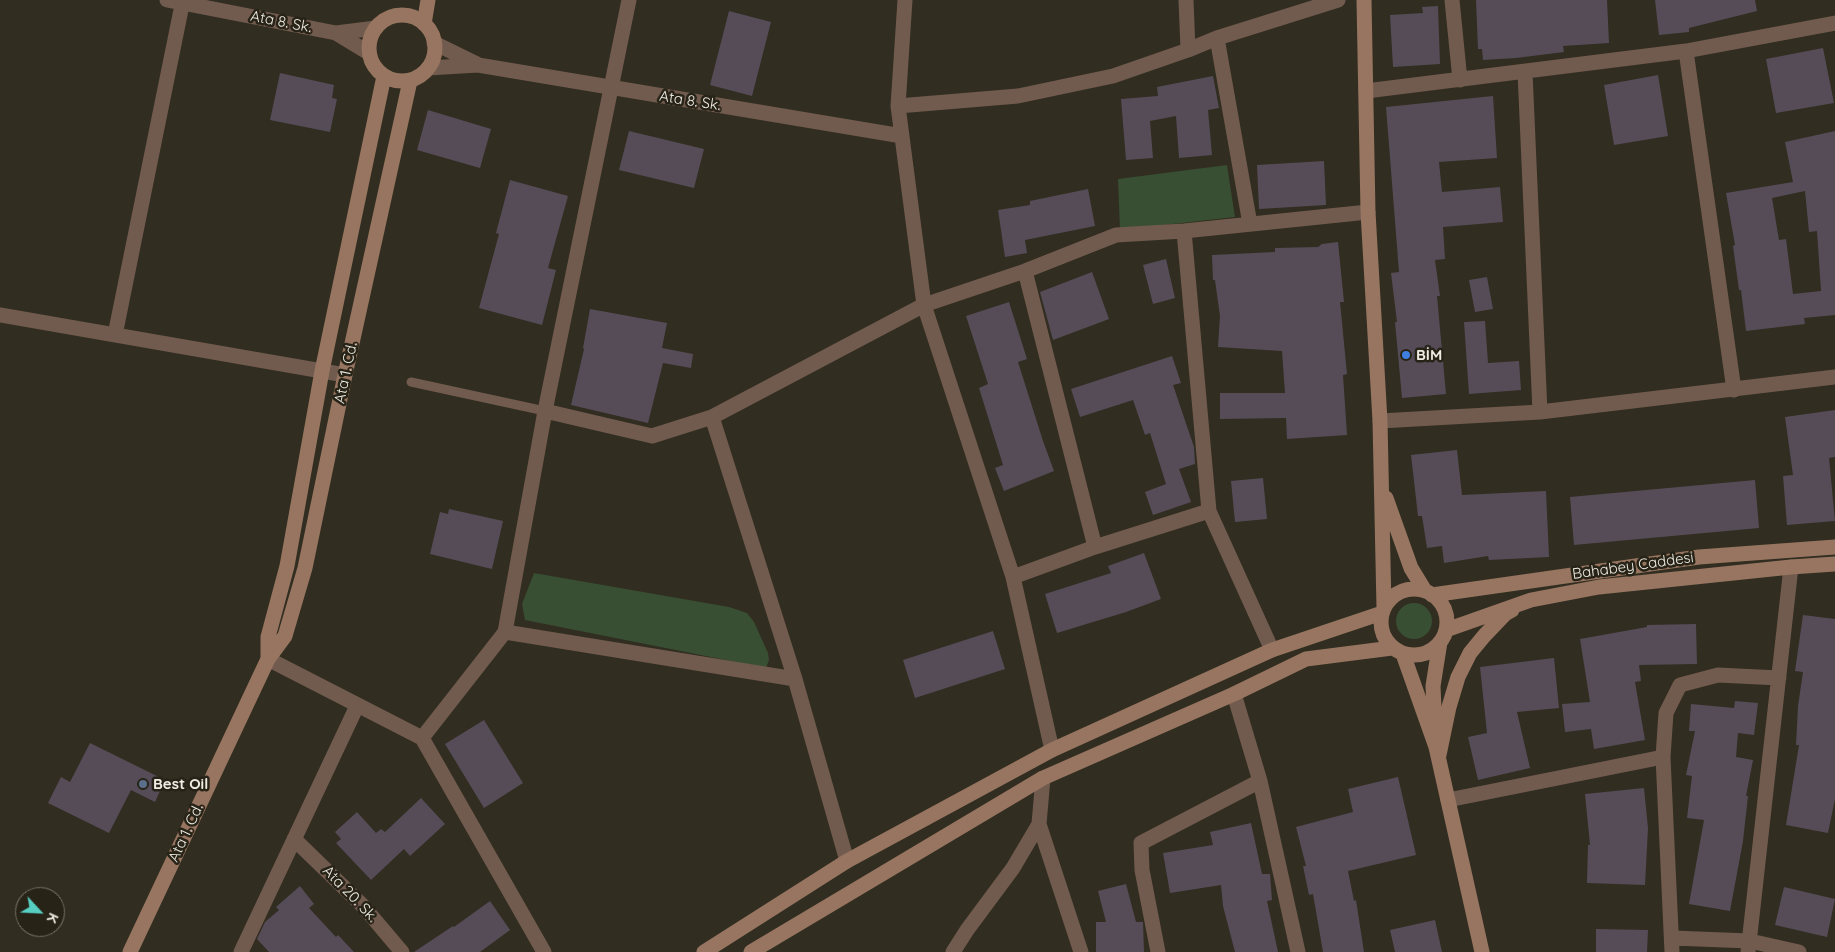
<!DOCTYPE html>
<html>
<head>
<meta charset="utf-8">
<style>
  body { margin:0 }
  #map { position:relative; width:1835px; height:952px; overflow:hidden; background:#312d20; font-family:Quicksand,sans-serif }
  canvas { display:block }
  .north { position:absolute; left:15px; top:887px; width:50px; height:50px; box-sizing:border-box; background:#272317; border:1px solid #777369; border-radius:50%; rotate:115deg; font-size:14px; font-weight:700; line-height:20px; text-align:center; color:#efece4 }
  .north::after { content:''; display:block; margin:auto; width:18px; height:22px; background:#57cec2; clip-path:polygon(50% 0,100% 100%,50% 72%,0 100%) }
</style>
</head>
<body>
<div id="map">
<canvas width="1835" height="952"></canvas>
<div class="north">K</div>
</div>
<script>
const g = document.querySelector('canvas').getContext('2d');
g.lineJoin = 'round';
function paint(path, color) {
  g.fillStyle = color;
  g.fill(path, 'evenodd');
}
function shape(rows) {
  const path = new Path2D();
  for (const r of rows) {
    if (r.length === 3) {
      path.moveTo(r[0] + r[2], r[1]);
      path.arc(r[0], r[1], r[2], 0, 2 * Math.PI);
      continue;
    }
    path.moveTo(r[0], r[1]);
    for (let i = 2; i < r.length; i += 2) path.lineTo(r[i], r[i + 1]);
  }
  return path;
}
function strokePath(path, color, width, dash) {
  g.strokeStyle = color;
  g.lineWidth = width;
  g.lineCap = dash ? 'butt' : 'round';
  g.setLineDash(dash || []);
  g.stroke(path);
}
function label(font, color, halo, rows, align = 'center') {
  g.font = font + ' Quicksand,sans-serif';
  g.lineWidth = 5;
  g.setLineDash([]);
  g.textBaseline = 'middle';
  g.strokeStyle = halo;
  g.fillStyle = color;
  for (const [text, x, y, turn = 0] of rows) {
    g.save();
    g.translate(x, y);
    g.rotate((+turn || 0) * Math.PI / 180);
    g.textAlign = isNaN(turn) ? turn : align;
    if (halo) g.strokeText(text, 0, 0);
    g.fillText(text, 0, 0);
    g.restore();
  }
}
paint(shape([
  [1227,165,1235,217,1120,230,1118,179],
  [534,573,729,607,747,613,754,622,768,653,769,660,766,668,525,620,522,604],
  [1414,621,18]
]), '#384f33');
paint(shape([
  [1476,0,1607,0,1609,43,1563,46,1564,52,1516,58,1483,60,1482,49,1478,49],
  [1655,0,1755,0,1757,11,1689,28,1689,32,1659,35],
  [1438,6,1440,64,1393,67,1390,15,1423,13,1422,7],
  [729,11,771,22,752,96,710,85],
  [1823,48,1834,103,1776,113,1766,59],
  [280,73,334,85,332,98,337,99,330,132,270,120],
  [1658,75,1668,136,1614,145,1604,85],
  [1213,76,1219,108,1208,110,1212,155,1179,158,1176,116,1150,121,1153,158,1126,160,1121,99,1158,96,1157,87],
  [1493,96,1497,158,1439,162,1442,192,1500,187,1503,222,1443,227,1445,259,1435,260,1440,296,1437,296,1446,394,1402,398,1395,322,1397,322,1391,273,1399,272,1386,107],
  [428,110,491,129,480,168,417,150],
  [629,131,704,149,694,188,619,170],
  [1835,131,1835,315,1804,318,1805,324,1746,331,1741,290,1739,290,1733,246,1735,245,1726,193,1793,182,1785,142],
  [1805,191,1809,232,1817,231,1821,291,1793,294,1786,239,1779,240,1772,198],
  [1324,161,1326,205,1259,209,1257,165],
  [510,180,568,196,548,268,556,270,542,325,479,308,499,234,496,233],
  [1088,189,1095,226,1025,240,1027,253,1005,257,998,210,1030,205,1030,201],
  [1338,242,1344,302,1340,302,1347,374,1343,375,1347,435,1287,439,1286,418,1220,419,1220,393,1285,393,1282,351,1218,347,1220,316,1215,280,1213,280,1212,255,1275,252,1275,248,1318,247,1322,244],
  [1166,259,1175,298,1153,304,1143,265],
  [1092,272,1109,319,1053,340,1040,292],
  [1487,277,1493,309,1475,312,1469,280],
  [1009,302,1027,359,1018,362,1043,441,1054,471,1004,491,995,468,1003,465,979,388,988,384,966,316],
  [590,309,667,323,662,348,693,354,691,368,663,363,648,423,571,405,584,349,583,348],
  [1485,321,1488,363,1519,361,1521,390,1469,394,1464,322],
  [1172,356,1181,383,1173,385,1194,447,1195,464,1179,469,1191,502,1153,515,1145,492,1166,484,1150,433,1145,435,1133,400,1080,417,1071,389],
  [1835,410,1835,457,1829,458,1835,521,1787,525,1783,476,1793,475,1785,417],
  [1457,450,1462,495,1546,491,1549,557,1489,560,1488,556,1444,563,1442,546,1427,548,1422,516,1418,516,1411,455],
  [1263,478,1267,519,1235,522,1231,481],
  [1755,480,1759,528,1574,545,1570,497],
  [449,509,503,521,492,569,430,554,440,512,448,514],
  [1144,553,1161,599,1126,612,1057,633,1045,594,1111,573,1108,566],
  [1803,615,1835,619,1835,799,1828,833,1786,825,1799,745,1796,745,1798,706,1803,672,1795,671],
  [1696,624,1697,664,1639,665,1641,681,1635,682,1645,740,1594,749,1591,729,1565,732,1562,704,1590,702,1580,639,1647,627,1647,625],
  [993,631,1005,669,915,698,903,660],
  [1554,658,1559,708,1517,712,1530,768,1478,780,1468,737,1487,733,1480,667],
  [1735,701,1758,703,1754,735,1738,733,1736,757,1753,760,1746,796,1748,796,1743,841,1730,911,1689,904,1704,820,1687,818,1692,776,1686,775,1695,731,1689,731,1691,704,1734,708],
  [484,720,523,783,484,808,445,744],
  [90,743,165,780,155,802,131,790,109,833,48,803,61,777,70,782],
  [1398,777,1416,855,1348,871,1354,901,1356,900,1364,952,1323,952,1313,894,1309,895,1303,866,1306,866,1296,827,1353,812,1348,789],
  [1644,788,1648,828,1645,885,1587,883,1588,845,1590,845,1585,794],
  [421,798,445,824,410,856,404,849,371,880,336,843,341,839,335,832,357,812,376,833,381,829,385,832],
  [1251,823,1262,874,1270,874,1272,900,1267,901,1278,952,1235,952,1223,906,1221,885,1170,893,1163,853,1213,845,1210,832],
  [1126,884,1136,922,1143,922,1144,952,1096,952,1096,922,1106,922,1098,891],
  [300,886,314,904,309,908,336,937,338,935,354,952,269,952,257,939,265,922,279,910,276,907],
  [1784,887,1835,899,1827,937,1775,925],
  [490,901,510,930,480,952,414,952,453,926,454,927],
  [1435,920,1442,952,1395,952,1390,930],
  [1596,929,1648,930,1647,952,1596,952]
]), '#554c58');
strokePath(shape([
  [411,382,545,411]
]), '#715b4e', 9);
strokePath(shape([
  [167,0,336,33,376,28],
  [905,0,898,106,924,305,1013,577,1052,750],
  [1186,0,1188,50],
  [1452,0,1460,80],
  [336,33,369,53],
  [1217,38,1250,224],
  [434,43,477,64],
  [1686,51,1734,390],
  [428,68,478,65,902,136],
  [1525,72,1540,412],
  [1366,91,1686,51,1835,23],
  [898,106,1018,96,1113,76,1188,50,1217,38,1338,0],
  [1184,231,1209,511,1272,650],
  [1025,271,1095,547],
  [0,315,345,375],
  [115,335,183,0],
  [545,411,652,436,712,417,924,305,1025,271,1116,235,1184,231,1368,212],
  [712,417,795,679,847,861],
  [1380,421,1540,412,1835,377],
  [1013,577,1095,547,1209,511],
  [505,632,545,411,629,0],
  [268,659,422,738],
  [1234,694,1260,781,1298,952],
  [1043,778,1039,824,1081,952],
  [1448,800,1663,757],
  [294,839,363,906,402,952],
  [1672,938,1750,941,1799,952],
  [241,952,357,706],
  [544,952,422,738,505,632,795,679],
  [953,952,967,930,1013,868,1039,824],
  [1158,952,1142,870,1141,843,1260,781],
  [1672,952,1663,757,1666,713,1680,685,1718,675,1779,678],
  [1748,952,1791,567]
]), '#715b4e', 15);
strokePath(shape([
  [1364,0,1368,212,1380,421,1384,608],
  [402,48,33],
  [424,24,428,0],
  [1386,498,1411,568,1425,591],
  [1414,622,33],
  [1432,595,1699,557,1835,547],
  [1446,630,1531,600,1599,587,1791,567,1835,564],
  [1403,654,1436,747,1482,952],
  [268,659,268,637,287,566,322,371,384,76],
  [1435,730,1433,686,1440,642],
  [1439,755,1449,707,1458,677,1470,653,1484,636,1505,614,1512,610],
  [130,952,268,659,285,636,305,568,345,375,410,81],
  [704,952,847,861,1052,750,1272,650,1382,613],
  [751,952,1043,778,1234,694,1306,659,1392,648]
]), '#977560', 15);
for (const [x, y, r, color] of [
  [1406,355,5,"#3f7fe0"],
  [143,784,5,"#5c6f8a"]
]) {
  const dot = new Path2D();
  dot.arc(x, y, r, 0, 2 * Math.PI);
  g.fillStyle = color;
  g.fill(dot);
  strokePath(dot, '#272317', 2);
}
label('15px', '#efece4', '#272317', [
  ["Ata 8. Sk.",281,22,11],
  ["Ata 8. Sk.",690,101,9],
  ["Ata 1. Cd.",346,373,-78],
  ["Bahabey Caddesi",1633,566,-8],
  ["Ata 1. Cd.",186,833,-65],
  ["Ata 20. Sk.",350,894,46]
]);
label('bold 15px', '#efece4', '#272317', [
  ["BİM",1416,355],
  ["Best Oil",153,784]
], 'left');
</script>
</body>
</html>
